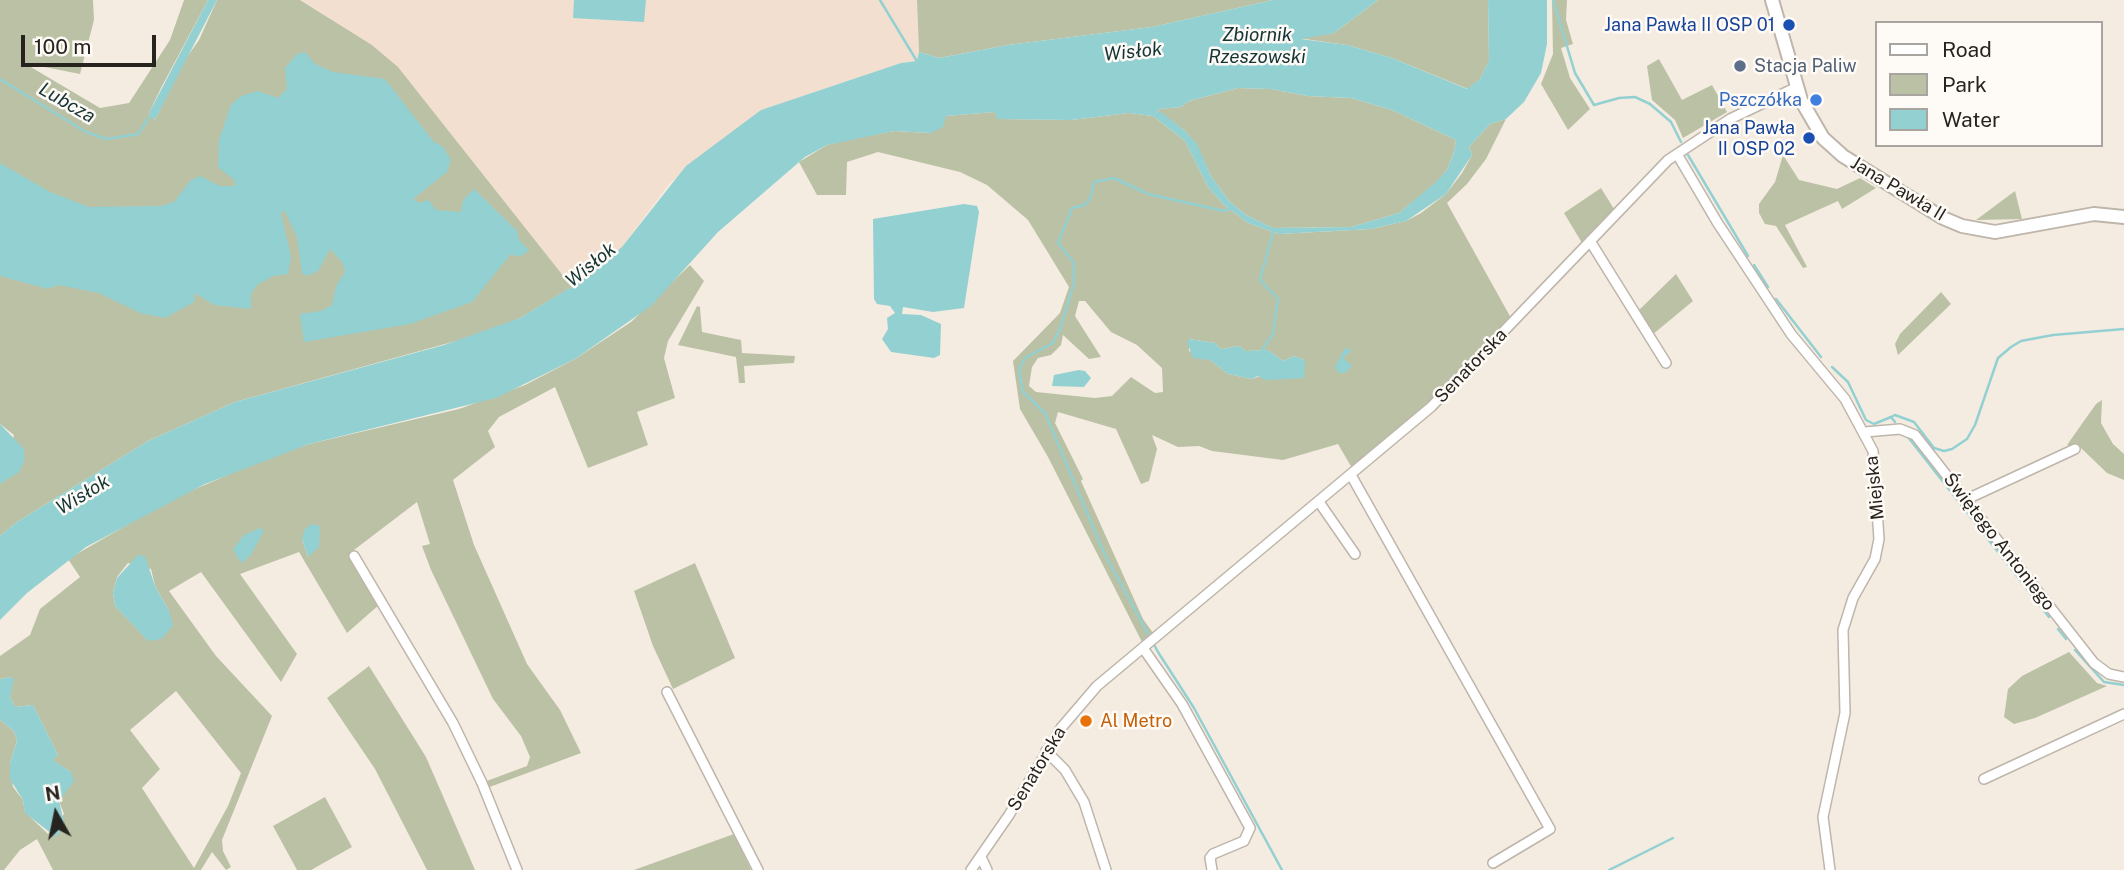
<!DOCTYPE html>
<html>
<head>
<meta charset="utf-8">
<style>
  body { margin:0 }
  #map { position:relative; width:2124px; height:870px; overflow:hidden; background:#f5ece1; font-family:"Public Sans",sans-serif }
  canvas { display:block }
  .legend { position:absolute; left:1875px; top:21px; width:228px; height:126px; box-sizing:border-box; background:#fefaf6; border:2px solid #a8a4a0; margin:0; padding:9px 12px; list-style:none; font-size:21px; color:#272420 }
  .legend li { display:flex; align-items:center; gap:14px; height:35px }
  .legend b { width:35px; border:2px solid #a8a4a0 }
  .north { position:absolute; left:21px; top:779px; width:70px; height:70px; -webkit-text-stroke:5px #fefaf6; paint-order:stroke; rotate:351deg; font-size:19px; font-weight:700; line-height:28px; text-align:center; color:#272420 }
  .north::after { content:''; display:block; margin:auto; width:24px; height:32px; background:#272420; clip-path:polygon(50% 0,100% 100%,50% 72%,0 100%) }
  .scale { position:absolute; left:21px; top:35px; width:135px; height:32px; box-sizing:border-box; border:4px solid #272420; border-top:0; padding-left:9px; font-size:21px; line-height:24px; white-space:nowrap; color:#272420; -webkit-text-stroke:5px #fefaf6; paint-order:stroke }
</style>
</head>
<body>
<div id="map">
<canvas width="2124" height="870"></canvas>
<ul class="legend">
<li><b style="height:9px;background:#fff"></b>Road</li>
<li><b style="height:19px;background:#bbc1a5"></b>Park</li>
<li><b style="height:19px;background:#92d0d2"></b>Water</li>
</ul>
<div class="north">N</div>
<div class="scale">100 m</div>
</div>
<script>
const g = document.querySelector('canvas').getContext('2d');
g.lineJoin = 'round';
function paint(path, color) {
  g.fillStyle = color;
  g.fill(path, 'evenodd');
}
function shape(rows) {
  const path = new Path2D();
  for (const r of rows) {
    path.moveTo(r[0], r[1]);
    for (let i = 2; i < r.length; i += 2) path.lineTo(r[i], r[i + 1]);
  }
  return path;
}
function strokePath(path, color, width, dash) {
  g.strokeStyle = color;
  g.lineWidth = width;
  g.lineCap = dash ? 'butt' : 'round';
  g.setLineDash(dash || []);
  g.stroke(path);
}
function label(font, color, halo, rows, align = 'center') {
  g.font = font + ' "Public Sans",sans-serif';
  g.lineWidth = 5;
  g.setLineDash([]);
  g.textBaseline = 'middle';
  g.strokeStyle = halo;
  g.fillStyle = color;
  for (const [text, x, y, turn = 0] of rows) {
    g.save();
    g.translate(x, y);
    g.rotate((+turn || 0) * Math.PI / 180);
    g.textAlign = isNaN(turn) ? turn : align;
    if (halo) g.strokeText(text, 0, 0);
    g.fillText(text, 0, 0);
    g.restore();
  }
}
paint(shape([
  [301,0,917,0,919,52,918,61,901,63,761,110,669,184,622,247,572,287,398,67,372,45]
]), '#f3dfd0');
paint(shape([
  [0,0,93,0,94,20,80,74,24,63,100,108,129,103,170,40,184,0,208,0,161,88,149,113,155,120,182,64,199,40,217,0,300,0,372,45,398,67,572,287,520,318,485,333,235,402,148,441,17,522,0,536,0,484,14,435,0,424],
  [917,0,1273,0,1152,27,1008,45,939,58,919,52],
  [1378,0,1488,0,1489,61,1480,79,1468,89,1392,58,1347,45,1298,38,1334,33],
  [1552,0,1567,0,1566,20,1573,44,1561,48,1570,78,1590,109,1568,130,1541,84,1553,54],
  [1659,59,1682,100,1712,85,1727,112,1683,138,1675,120,1652,100,1647,66],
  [1238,88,1271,89,1307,96,1351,98,1392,110,1456,140,1454,152,1447,170,1436,183,1399,213,1351,227,1273,228,1246,215,1229,201,1211,176,1196,144,1184,130,1161,113,1156,113,1160,109,1181,107,1189,101],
  [994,112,999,119,1071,120,1129,113,1153,116,1185,141,1208,187,1223,204,1248,223,1279,234,1371,229,1406,221,1421,213,1446,194,1462,173,1472,155,1469,147,1490,124,1506,119,1486,159,1467,184,1447,203,1511,318,1447,386,1352,468,1338,444,1283,460,1212,451,1199,446,1178,447,1152,435,1157,449,1149,481,1141,484,1116,429,1058,412,1055,423,1083,479,1081,481,1143,619,1153,633,1142,642,1048,457,1020,409,1013,361,1060,313,1069,287,1028,220,987,185,960,172,878,152,847,162,846,195,817,195,799,162,827,145,846,140,894,131,931,133,946,116],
  [1079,301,1085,301,1111,332,1137,345,1162,368,1163,392,1155,393,1131,377,1112,396,1095,398,1036,392,1029,386,1032,367,1038,358,1051,355,1061,345,1063,335,1089,359,1101,357,1075,316],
  [1189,339,1215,343,1221,349,1239,346,1246,351,1268,350,1283,361,1294,356,1305,360,1252,379,1228,374,1210,360,1189,351],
  [1783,155,1799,180,1837,189,1860,178,1876,188,1842,209,1838,201,1785,225,1807,267,1803,268,1776,226,1765,224,1759,213,1759,204,1775,182],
  [1601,188,1614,209,1582,243,1564,213],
  [2015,191,2022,219,1976,220],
  [690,265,704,281,668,341,664,358,675,398,637,412,648,445,588,468,555,387,499,417,488,431,495,447,453,480,474,545,527,664,560,710,581,753,487,788,484,782,527,766,530,757,521,736,493,699,431,570,422,546,430,544,417,502,350,553,380,604,347,633,299,552,240,574,297,654,281,682,201,572,169,591,216,656,272,716,222,840,223,851,231,867,226,870,212,852,201,870,53,870,37,839,20,850,4,870,0,870,0,720,14,731,17,741,10,763,13,787,23,800,25,812,48,834,64,814,59,801,71,772,52,760,58,755,33,705,15,707,10,697,11,677,0,679,0,656,30,635,40,609,80,577,68,559,172,499,258,462,309,444,459,409,525,385,575,359,631,322],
  [320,526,315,548,308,557,302,539],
  [128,563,151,569,155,586,169,611,149,641,115,606,113,593,117,577],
  [176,691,241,773,228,806,194,868,142,788,160,769,130,730],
  [1676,274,1693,301,1652,335,1638,311],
  [1941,292,1951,304,1898,355,1895,344,1900,334],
  [697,306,700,307,702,332,741,340,742,353,795,356,794,363,744,366,745,383,739,383,736,357,678,345],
  [2102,400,2101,423,2113,444,2124,454,2124,480,2107,473,2081,448,2067,445,2096,404],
  [695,563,735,658,673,689,653,646,634,591],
  [2069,652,2097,683,2107,686,2035,718,2014,724,2004,717,2008,689,2022,676],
  [369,666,426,757,475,870,427,870,375,769,327,698],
  [325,797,352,847,311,870,297,870,273,826],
  [734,834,751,870,634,870]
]), '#bbc1a5');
paint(shape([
  [208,0,217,0,155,120,149,113],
  [574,0,646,0,644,22,573,18],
  [1273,0,1378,0,1334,33,1301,39,1347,45,1392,58,1467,89,1480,79,1489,61,1488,0,1547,0,1547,44,1541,73,1524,102,1506,119,1490,124,1469,147,1472,155,1446,194,1406,221,1371,229,1279,234,1248,223,1223,204,1208,187,1185,141,1153,116,1129,113,1071,120,998,119,994,112,946,116,943,127,931,133,894,131,827,145,805,157,718,232,651,306,575,359,496,398,309,444,205,484,86,547,27,593,0,620,0,536,17,522,148,441,235,402,444,345,520,318,578,283,622,247,686,166,761,110,901,63,917,61,919,52,939,58,1008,45,1152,27],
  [1238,88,1271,89,1307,96,1351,98,1392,110,1456,140,1454,152,1447,170,1436,182,1399,213,1351,227,1273,228,1246,215,1229,201,1211,176,1197,144,1184,130,1161,112,1156,113,1160,109,1181,107,1189,101],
  [305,52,315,64,333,72,385,79,433,141,443,147,451,160,447,172,413,199,419,203,429,200,436,210,461,212,463,200,474,189,517,231,519,240,529,250,521,256,510,255,472,302,410,324,304,342,300,314,321,311,332,305,336,286,345,272,342,262,330,249,318,271,307,276,302,273,297,237,284,210,281,213,291,257,288,274,273,276,257,285,251,294,251,309,214,305,195,293,194,302,165,318,140,313,99,293,58,285,48,289,0,276,0,163,50,192,89,207,161,206,174,202,191,180,200,176,220,186,236,186,234,180,218,167,219,140,231,105,241,96,258,91,278,98,287,89,285,68,297,54],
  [964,204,977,206,979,212,964,308,933,312,903,307,902,314,921,315,941,324,940,355,934,358,891,352,882,339,888,329,887,318,895,313,890,306,877,304,874,299,873,219],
  [1189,339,1215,343,1221,349,1239,346,1246,351,1268,350,1283,361,1294,356,1305,360,1304,378,1266,380,1258,376,1252,379,1228,374,1210,360,1193,358,1187,342],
  [1345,348,1352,350,1343,358,1352,366,1345,373,1339,373,1335,367],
  [1079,370,1085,371,1091,378,1084,387,1052,386,1054,375],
  [0,424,24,449,24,461,19,472,0,484],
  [312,524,320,526,319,547,308,557,302,539,305,529],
  [260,528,264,531,250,556,241,563,233,549,244,535],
  [138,555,145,556,155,586,169,611,173,626,161,639,148,641,115,606,113,593,117,578],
  [11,677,14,679,10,697,15,707,33,705,58,755,53,760,71,772,74,781,59,801,65,826,56,837,25,813,23,800,10,779,10,763,17,741,14,731,0,720,0,679]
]), '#92d0d2');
strokePath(shape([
  [880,0,918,63],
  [1553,0,1575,73,1594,105,1619,98,1635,97,1650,104,1671,122,1681,142],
  [0,79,86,132,106,139,138,134,151,115],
  [1688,155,1748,256],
  [1231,208,1224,211,1148,194,1114,178,1094,182,1091,197,1085,205,1072,208,1058,243,1074,263,1074,283,1060,329,1053,343,1025,358,1019,370,1023,392,1045,413,1104,553,1158,652,1194,708,1282,870],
  [1754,265,1768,287],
  [1776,299,1821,357],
  [1262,350,1273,334,1278,299,1260,280,1273,232],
  [1832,367,1848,382,1866,420,1874,424,1891,417,1895,422],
  [1891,417,1895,415,1914,422,1934,448,1944,451,1952,449,1967,439,1975,425,1998,358,2011,347,2021,341,2053,335,2124,329],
  [1908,437,2049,617],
  [2058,629,2066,639],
  [2075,650,2104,682,2124,685],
  [1609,870,1673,838]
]), '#92d0d2', 2.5);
const street = shape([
  [1677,154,1717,222,1791,334,1845,399,1873,451,1879,539,1875,559,1853,598,1843,630,1845,713,1823,817,1830,870],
  [1590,241,1666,363],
  [1865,432,1900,429,1915,435,2094,663,2109,674,2124,677],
  [1351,475,1550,829,1493,863],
  [1965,500,2075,449],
  [1319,502,1355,554],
  [354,556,453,723,482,783,517,870],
  [1143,648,1182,704,1250,828,1244,841,1213,854,1210,858,1212,870],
  [667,692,758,870],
  [1046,751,1065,770,1084,802,1106,870],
  [1984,779,2124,714],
  [981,857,987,870],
  [971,870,1009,815,1061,728,1097,686,1431,407,1668,160,1730,119,1797,87]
]);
const secondary = shape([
  [1772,0,1801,100,1823,138,1843,156,1943,218,1962,226,1995,232,2094,214,2124,217]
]);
strokePath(street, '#beb5ab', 12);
strokePath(secondary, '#beb5ab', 16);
strokePath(street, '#fff', 9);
strokePath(secondary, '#fff', 12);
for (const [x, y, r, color] of [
  [1789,25,7,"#1a4fb4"],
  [1740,66,7,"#5c6f8a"],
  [1816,100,7,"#3f7fe0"],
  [1809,138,7,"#1a4fb4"],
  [1086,721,7,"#e8710a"]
]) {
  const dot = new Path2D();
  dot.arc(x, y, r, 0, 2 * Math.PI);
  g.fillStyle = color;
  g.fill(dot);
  strokePath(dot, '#fefaf6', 2.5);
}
label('18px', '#164399', '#fefaf6', [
  ["Jana Pawła II OSP 01",1775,25],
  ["Jana Pawła",1795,128],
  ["II OSP 02",1795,149]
], 'right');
label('18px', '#4e5e75', '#fefaf6', [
  ["Stacja Paliw",1754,66]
], 'left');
label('18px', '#366cbe', '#fefaf6', [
  ["Pszczółka",1802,100]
], 'right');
label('18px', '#272420', '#fefaf6', [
  ["Jana Pawła II",1898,189,31],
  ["Senatorska",1471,366,-46],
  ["Miejska",1875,488,-96],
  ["Świętego Antoniego",1999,542,52],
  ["Senatorska",1037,769,-59]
]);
label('18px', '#c56008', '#fefaf6', [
  ["Al Metro",1100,721]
], 'left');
label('italic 19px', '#153436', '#fefaf6', [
  ["Zbiornik",1257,35],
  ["Rzeszowski",1257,57],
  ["Wisłok",1133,52,-6],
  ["Lubcza",67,103,30],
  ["Wisłok",591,265,-39],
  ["Wisłok",83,495,-31]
]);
</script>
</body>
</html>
